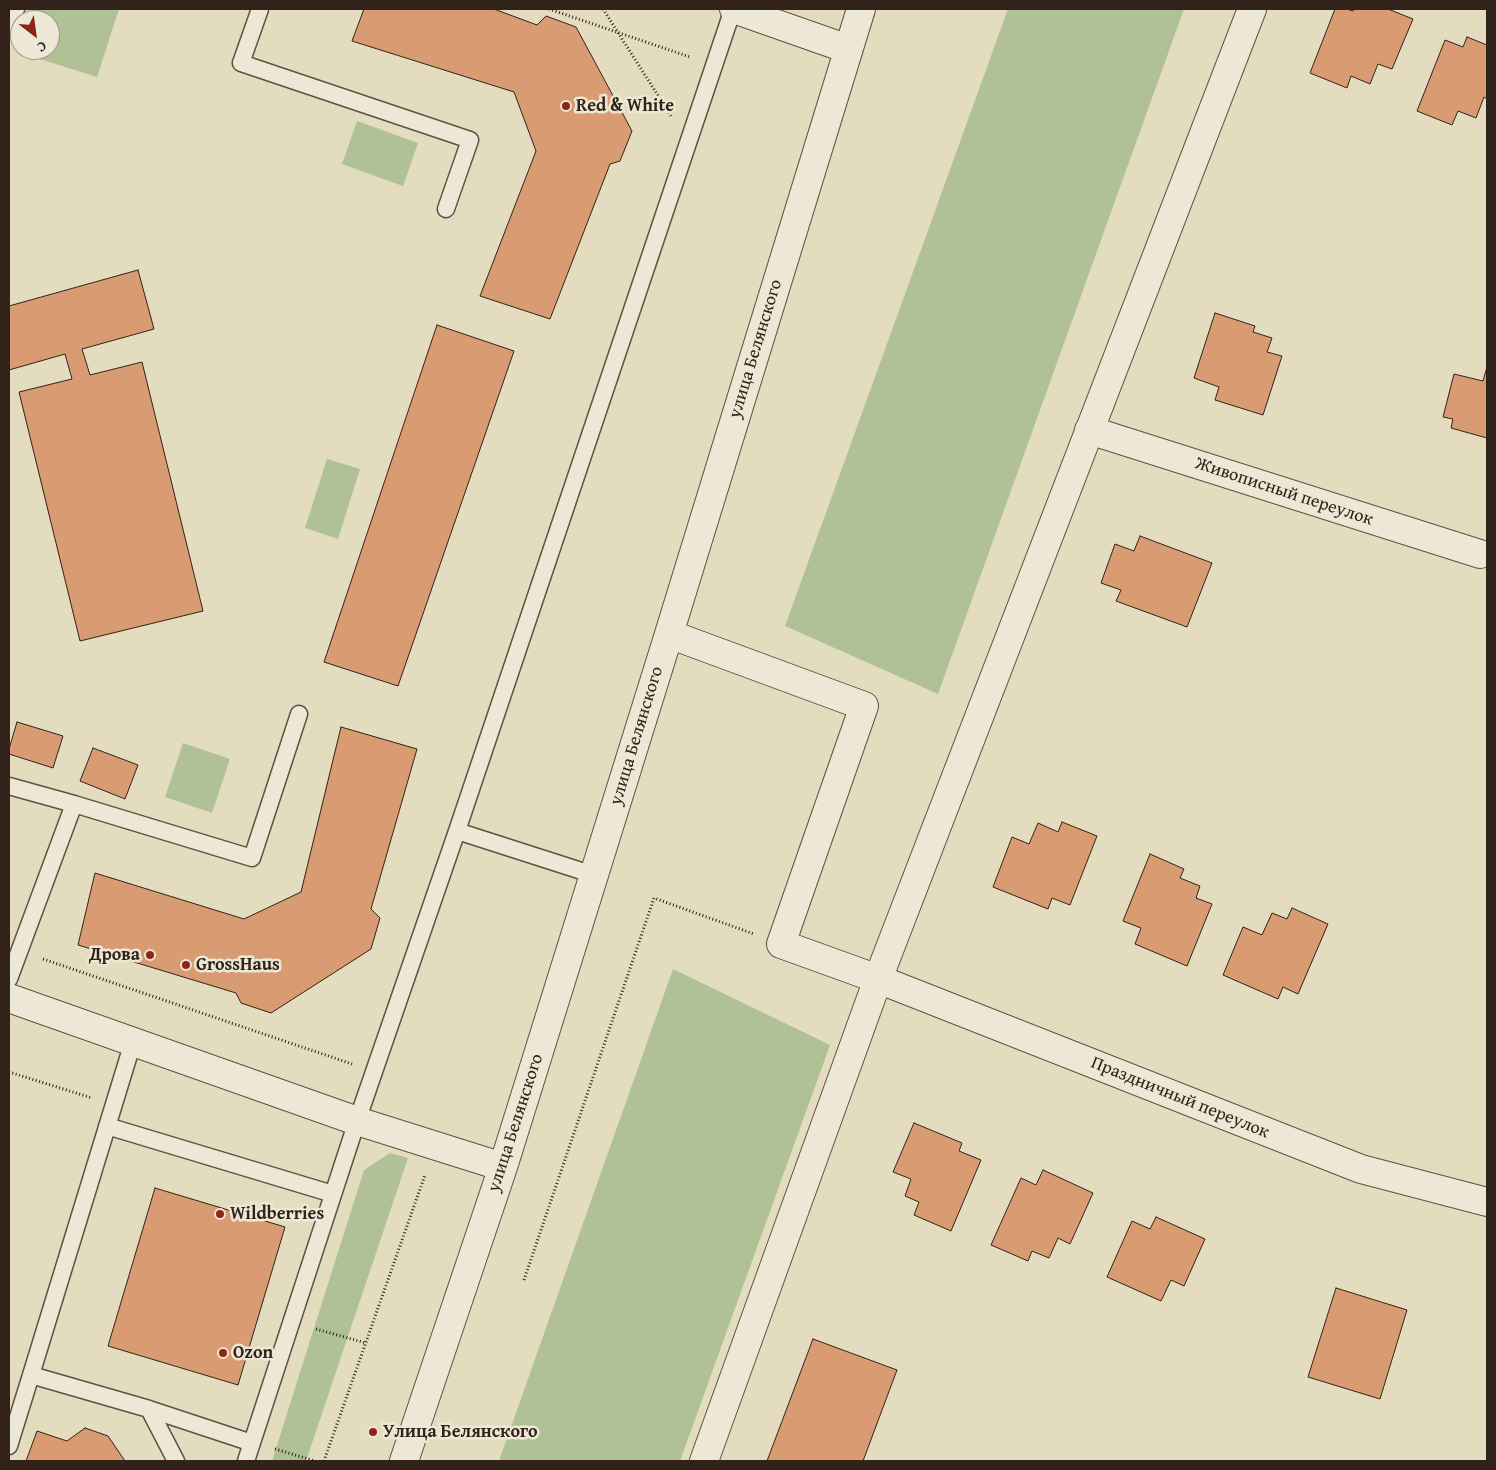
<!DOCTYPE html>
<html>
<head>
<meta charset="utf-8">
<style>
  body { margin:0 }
  #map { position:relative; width:1496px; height:1470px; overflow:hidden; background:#e3dcbf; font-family:"Gentium Book Plus",serif }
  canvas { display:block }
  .frame { position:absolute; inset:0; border:10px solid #312319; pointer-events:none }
  .north { position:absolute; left:10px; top:10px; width:50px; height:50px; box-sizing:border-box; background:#ede8d5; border:1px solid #a2998a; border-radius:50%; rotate:150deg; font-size:14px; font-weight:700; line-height:20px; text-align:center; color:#312319 }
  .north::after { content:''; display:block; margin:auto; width:18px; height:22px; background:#8f2418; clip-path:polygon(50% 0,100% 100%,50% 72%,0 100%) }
</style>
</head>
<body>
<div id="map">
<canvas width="1496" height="1470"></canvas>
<div class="frame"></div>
<div class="north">С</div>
</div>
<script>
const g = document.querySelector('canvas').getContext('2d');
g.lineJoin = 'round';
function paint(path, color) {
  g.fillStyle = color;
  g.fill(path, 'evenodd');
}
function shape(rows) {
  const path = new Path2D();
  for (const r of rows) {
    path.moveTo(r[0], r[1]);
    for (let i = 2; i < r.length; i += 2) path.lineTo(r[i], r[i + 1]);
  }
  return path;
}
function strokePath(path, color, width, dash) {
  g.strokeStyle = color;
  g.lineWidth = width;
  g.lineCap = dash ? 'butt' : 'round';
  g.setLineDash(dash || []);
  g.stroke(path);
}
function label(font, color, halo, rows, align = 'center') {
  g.font = font + ' "Gentium Book Plus",serif';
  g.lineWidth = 5;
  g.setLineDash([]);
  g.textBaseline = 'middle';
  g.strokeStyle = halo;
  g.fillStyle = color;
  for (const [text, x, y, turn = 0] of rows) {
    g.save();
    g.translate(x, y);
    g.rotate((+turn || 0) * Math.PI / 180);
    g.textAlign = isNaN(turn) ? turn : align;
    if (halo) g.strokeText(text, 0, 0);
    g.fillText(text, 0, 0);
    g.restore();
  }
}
paint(shape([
  [39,9,119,9,97,77,24,54,25,50,50,50,50,20,35,20],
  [1008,9,1184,9,938,694,785,626],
  [357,121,418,143,403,186,342,164],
  [327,459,360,469,338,539,305,528],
  [183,743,230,759,212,813,165,797],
  [673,969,830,1045,680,1461,499,1461],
  [390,1153,408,1158,306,1461,272,1461,364,1170]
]), '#b0c195');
const building = shape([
  [364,9,494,9,537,25,546,16,576,27,632,131,620,161,610,164,550,319,480,296,536,151,514,92,352,41,364,9],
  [1335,9,1347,9,1353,11,1354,9,1388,9,1413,19,1392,69,1378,64,1370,84,1351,76,1347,88,1310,73,1335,9],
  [1467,37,1487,45,1487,99,1484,97,1476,118,1458,111,1452,125,1417,111,1445,40,1463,47,1467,37],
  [138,270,154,329,82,349,90,375,142,362,203,611,80,641,19,392,72,379,65,354,9,370,9,306,138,270],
  [1215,313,1255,326,1253,332,1272,338,1267,352,1282,356,1263,415,1215,400,1219,387,1194,378,1215,313],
  [437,325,514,351,398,686,324,662,437,325],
  [1487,367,1487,438,1451,428,1453,419,1443,417,1454,374,1483,381,1487,367],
  [1140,536,1212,563,1187,627,1116,601,1121,590,1101,583,1115,544,1134,551,1140,536],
  [17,722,63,736,53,768,9,754,9,749,17,722],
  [341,727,417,749,371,909,380,918,371,949,271,1013,241,1003,236,993,78,945,95,873,244,919,301,892,341,727],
  [93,748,138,765,125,799,80,781,93,748],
  [1062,822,1097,836,1070,905,1052,898,1048,909,993,887,1012,837,1029,844,1038,823,1058,832,1062,822],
  [1150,854,1184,869,1180,878,1200,886,1196,898,1212,904,1187,966,1135,944,1141,928,1123,921,1150,854],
  [1292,908,1328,924,1298,994,1283,987,1278,999,1223,975,1243,927,1262,935,1272,913,1287,919,1292,908],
  [914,1123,962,1143,959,1151,981,1160,951,1231,914,1215,919,1202,905,1196,911,1179,893,1172,914,1123],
  [1043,1170,1093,1193,1070,1244,1058,1238,1049,1258,1032,1251,1028,1261,991,1245,1021,1178,1036,1185,1043,1170],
  [155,1188,285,1227,238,1385,108,1346,155,1188],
  [1156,1217,1205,1239,1184,1286,1171,1280,1161,1301,1107,1277,1132,1221,1150,1229,1156,1217],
  [1336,1288,1407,1310,1380,1399,1308,1377,1336,1288],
  [813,1339,897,1370,863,1461,767,1461,813,1339],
  [85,1428,108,1436,125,1461,26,1461,37,1431,67,1441,85,1428]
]);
paint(building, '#d89b72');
strokePath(building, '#312319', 1);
const lane = shape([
  [260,9,241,63,470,140,446,209],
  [9,28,16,9],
  [9,786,74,804],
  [457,831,594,875],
  [9,979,74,804,252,858,299,714],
  [107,1126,333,1194],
  [31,1375,133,1042],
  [149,1409,176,1461],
  [9,1446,31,1375,149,1409,252,1443],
  [246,1461,357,1121,457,831,733,9]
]);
const street = shape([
  [734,9,848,49],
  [1089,430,1480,554],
  [669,634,864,706,781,944,878,979,1361,1169,1487,1202],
  [9,998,357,1121,503,1167],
  [404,1461,503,1167,669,634,861,9],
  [704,1461,878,979,1252,9]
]);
strokePath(lane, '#5e5142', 19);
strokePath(street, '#5e5142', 30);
strokePath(shape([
  [549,9,690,57],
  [603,9,671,116],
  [43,959,352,1064],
  [9,1072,92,1098],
  [524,1280,654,898,754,934],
  [316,1329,366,1343],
  [275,1449,315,1461],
  [324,1461,425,1175]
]), '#312319', 3, [1, 2.5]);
strokePath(lane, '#ede8d5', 16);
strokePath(street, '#ede8d5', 28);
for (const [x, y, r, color] of [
  [566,106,5,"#8f2418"],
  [150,955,5,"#8f2418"],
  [186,965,5,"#8f2418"],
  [220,1214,5,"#8f2418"],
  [223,1353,5,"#8f2418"],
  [373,1432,5,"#8f2418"]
]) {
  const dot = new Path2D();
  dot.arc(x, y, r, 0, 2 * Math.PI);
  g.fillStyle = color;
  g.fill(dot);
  strokePath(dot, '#ede8d5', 2);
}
label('bold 18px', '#312319', '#ede8d5', [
  ["Red & White",576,106],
  ["Дрова",140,955,"right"],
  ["GrossHaus",196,965],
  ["Wildberries",230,1214],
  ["Ozon",233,1353],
  ["Улица Белянского",383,1432]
], 'left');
label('18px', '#312319', '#ede8d5', [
  ["улица Белянского",756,349,-73],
  ["Живописный переулок",1284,492,18],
  ["улица Белянского",637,736,-73],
  ["Праздничный переулок",1180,1098,22],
  ["улица Белянского",516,1123,-72]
]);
</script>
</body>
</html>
